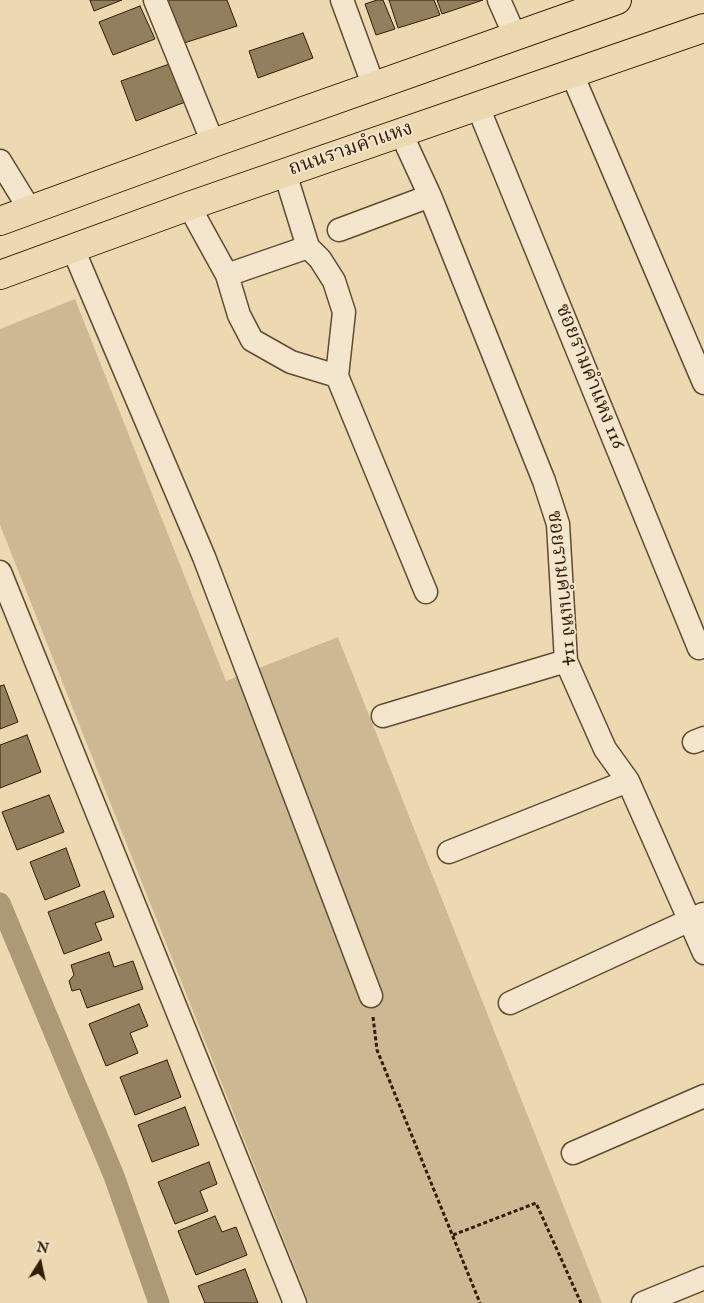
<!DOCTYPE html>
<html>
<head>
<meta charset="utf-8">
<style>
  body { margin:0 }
  #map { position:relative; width:704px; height:1303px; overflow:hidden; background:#ecd9b1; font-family:"IM FELL English",serif }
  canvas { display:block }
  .north { position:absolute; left:15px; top:1238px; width:50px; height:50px; -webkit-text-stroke:4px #f3e6cc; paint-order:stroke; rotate:10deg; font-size:14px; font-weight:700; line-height:20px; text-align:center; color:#2f1d04 }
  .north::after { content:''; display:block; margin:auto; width:18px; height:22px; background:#2f1d04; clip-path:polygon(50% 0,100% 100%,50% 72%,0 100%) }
</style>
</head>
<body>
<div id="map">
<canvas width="704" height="1303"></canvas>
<div class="north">N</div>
</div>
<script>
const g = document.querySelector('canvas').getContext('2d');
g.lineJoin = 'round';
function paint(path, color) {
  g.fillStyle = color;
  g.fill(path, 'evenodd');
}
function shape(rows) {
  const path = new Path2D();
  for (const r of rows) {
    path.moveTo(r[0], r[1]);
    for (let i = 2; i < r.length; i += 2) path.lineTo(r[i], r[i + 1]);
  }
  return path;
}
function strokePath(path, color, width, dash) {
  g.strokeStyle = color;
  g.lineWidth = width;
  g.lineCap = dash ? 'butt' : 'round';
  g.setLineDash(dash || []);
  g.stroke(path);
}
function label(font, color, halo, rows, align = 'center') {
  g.font = font + ' "IM FELL English","Noto Serif Thai",serif';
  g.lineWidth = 4;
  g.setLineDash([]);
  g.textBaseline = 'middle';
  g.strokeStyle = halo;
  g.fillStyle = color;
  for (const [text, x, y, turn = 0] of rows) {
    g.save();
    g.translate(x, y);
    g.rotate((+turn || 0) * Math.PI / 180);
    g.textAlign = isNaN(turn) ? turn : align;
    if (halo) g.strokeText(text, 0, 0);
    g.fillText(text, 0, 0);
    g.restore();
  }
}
paint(shape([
  [75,299,226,681,338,637,602,1303,309,1303,0,525,0,329]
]), '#ccb994');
strokePath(shape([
  [0,903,114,1176,159,1303]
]), '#ac9976', 21);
const building = shape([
  [90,0,122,0,94,11,90,0],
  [164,0,227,0,237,26,181,44,164,0],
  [377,0,383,0,395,29,376,35,365,4,377,0],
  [389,0,434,0,440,15,398,28,389,0],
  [437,0,483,0,442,14,437,0],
  [140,6,155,39,113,55,99,22,140,6],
  [303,33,313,58,258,78,249,51,303,33],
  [178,61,193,99,136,121,121,81,178,61],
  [4,685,18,722,0,729,0,686,4,685],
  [27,735,41,772,0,788,0,745,27,735],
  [49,795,64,832,17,850,2,812,49,795],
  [66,848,80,886,45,900,30,862,66,848],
  [104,891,114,917,95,923,102,940,64,954,48,912,104,891],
  [109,952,114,967,133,961,143,989,87,1008,80,989,72,991,69,981,74,975,71,965,109,952],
  [139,1004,148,1026,130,1033,138,1053,106,1066,89,1024,139,1004],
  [167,1060,181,1097,135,1115,120,1077,167,1060],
  [185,1107,199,1145,152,1162,138,1125,185,1107],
  [209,1162,217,1184,200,1191,208,1211,175,1224,158,1182,209,1162],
  [215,1216,222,1232,236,1227,247,1255,196,1275,178,1231,215,1216],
  [245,1269,258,1303,205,1303,198,1286,245,1269]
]);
paint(building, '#917f5e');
strokePath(building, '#2f1d04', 1);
const minor = shape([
  [155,0,213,143],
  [342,0,374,87],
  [499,0,515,36],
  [572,74,704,383],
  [478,107,699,648],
  [401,133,430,196,544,481,558,524,566,661,605,749,628,781,704,953],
  [0,161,30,210],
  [285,173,308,247,320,259,334,281,344,312,337,376],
  [189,206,227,275,239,315,252,340,291,362,337,376,426,592],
  [339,230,430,196],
  [73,249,204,557,371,996],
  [227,275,308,247],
  [0,572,295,1303],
  [383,716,566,661],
  [694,742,704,738],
  [449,852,628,781],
  [510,1003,703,914],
  [573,1153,704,1096],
  [643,1303,704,1278]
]);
const major = shape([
  [0,221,213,143,617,0],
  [0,275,189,206,704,28]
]);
strokePath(minor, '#5e4c2f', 25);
strokePath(major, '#2f1d04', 30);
strokePath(shape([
  [373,1017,377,1050,480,1303],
  [453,1235,536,1203,581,1303]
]), '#2f1d04', 3, [4, 2.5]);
strokePath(minor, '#f3e6cc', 22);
strokePath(major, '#ecd9b1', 28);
label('20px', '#2f1d04', '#f3e6cc', [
  ["ถนนรามคำแหง",351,150,-19],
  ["ซอยรามคำแหง 116",589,377,68],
  ["ซอยรามคำแหง 114",562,588,83]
]);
</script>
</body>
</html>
